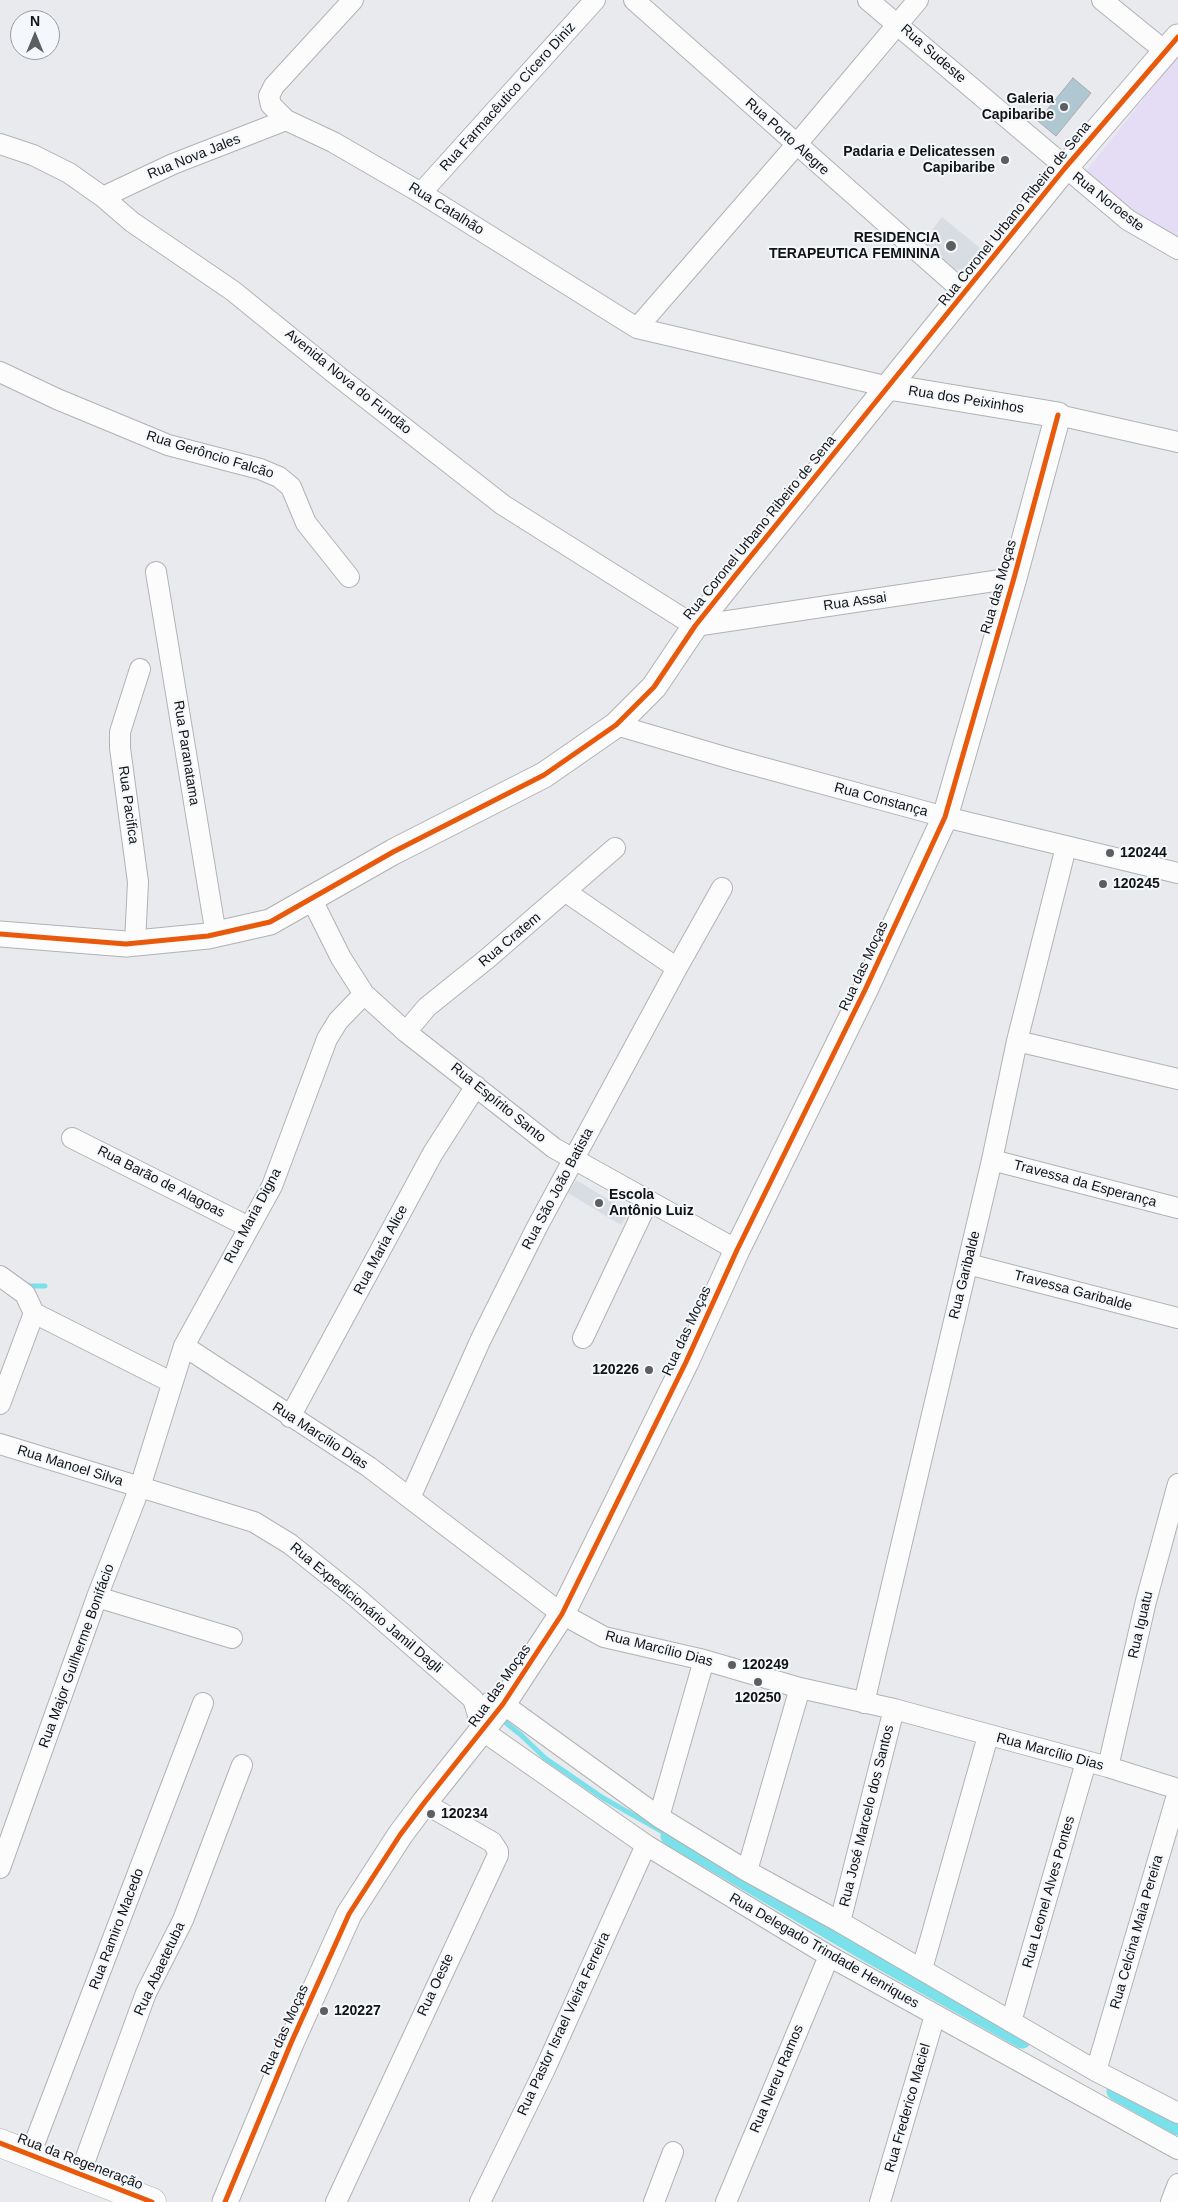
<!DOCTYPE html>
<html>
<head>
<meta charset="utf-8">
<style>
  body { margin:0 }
  #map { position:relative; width:1178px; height:2202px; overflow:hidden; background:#e8eaed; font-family:Arial,sans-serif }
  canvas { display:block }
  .north { position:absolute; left:10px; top:10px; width:50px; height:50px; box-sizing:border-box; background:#f4f7fb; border:1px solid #9a9c9f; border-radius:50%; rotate:0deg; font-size:14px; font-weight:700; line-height:20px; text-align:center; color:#121314 }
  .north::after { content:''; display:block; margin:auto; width:18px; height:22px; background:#5d5e60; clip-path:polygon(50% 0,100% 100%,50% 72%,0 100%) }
</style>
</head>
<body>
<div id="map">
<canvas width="1178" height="2202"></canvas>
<div class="north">N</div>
</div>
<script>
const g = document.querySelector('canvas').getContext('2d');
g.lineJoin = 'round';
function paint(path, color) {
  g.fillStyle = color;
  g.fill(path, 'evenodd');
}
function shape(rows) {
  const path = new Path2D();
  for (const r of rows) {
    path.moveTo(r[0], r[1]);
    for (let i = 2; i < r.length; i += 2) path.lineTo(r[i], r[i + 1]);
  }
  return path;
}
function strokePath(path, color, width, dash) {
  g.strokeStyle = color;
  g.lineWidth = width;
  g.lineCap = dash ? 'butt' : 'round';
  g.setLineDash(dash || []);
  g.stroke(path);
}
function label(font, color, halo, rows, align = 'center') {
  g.font = font + ' Arial,sans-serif';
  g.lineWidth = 4;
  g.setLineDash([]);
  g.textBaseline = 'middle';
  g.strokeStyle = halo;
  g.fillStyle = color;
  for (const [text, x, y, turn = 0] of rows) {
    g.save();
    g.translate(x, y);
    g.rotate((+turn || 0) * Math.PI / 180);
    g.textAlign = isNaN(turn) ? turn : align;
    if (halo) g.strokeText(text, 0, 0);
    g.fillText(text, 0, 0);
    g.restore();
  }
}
paint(shape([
  [942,217,980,248,963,269,956,270,922,243],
  [576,1180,629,1212,621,1225,568,1193]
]), '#d8dde3');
paint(shape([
  [1178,56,1178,243,1159,233,1086,174,1087,170]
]), '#e5dcf6');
strokePath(shape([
  [26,1284,29,1286,45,1286],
  [501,1719,521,1735,545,1758,603,1798,670,1836]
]), '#7ae0e9', 5);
strokePath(shape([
  [670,1836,867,1952,1022,2039],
  [1116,2091,1178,2126]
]), '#7ae0e9', 19);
const building = shape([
  [1073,78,1091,93,1056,136,1038,121,1073,78]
]);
paint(building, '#afc7d1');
strokePath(building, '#a9abad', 1);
const minor = shape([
  [353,0,274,86,269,96,271,105,286,120,333,142,421,193,637,328,889,387],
  [634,0,964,292],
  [868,0,1128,220,1178,249],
  [1102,0,1166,52],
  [0,144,33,155,69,173,103,197,132,222,233,291,339,377,503,505,695,626,1014,578],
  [421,193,595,0],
  [103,197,173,164,286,120],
  [637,328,796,145,918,0],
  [0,372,57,399,168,445,260,469,279,477,291,487,306,523,349,577],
  [1058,415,1178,442],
  [156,572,216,935],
  [616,725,735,760,945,817,1178,873],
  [566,892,677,968],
  [312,900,341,958,364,994,406,1032,554,1148,737,1250],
  [135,943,138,882,120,748,120,732,140,669],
  [406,1032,427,1007,488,958,615,848],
  [1017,1041,1178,1079],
  [72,1138,249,1227],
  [992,1160,1178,1208],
  [968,1264,1178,1318],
  [0,1276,25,1294,34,1313],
  [34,1313,171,1382],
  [583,1338,648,1201],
  [184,1346,369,1467,562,1614,604,1637,704,1660,800,1688,894,1709,1108,1767,1178,1789],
  [0,1404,34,1313],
  [290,1417,433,1153,476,1086],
  [0,1444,254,1522,290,1544,356,1597,473,1699,483,1731,646,1845,829,1956,1178,2149],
  [410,1498,481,1339,537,1227,677,968,722,888],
  [97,1597,232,1638],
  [490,1702,503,1704,659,1817,747,1871,840,1922,1096,2071,1178,2113],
  [864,1703,992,1160,1017,1041,1066,847],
  [1108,1767,1146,1601,1178,1484],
  [659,1817,704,1660],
  [0,1868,97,1597,140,1487,184,1346,272,1186,327,1039,338,1021,364,994],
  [747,1871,800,1688],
  [840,1922,894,1709],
  [922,1969,988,1736],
  [1011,2022,1086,1762],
  [1096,2071,1178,1792],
  [30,2155,203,1703],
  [80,2174,146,1993,183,1920,242,1765],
  [336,2202,498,1855,498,1851,492,1842,424,1803],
  [480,2202,545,2069,646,1845],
  [654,2202,673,2152],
  [726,2202,829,1956],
  [880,2202,935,2015],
  [1171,2202,1178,2184]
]);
const tertiary = shape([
  [0,934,126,944,208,936,270,922,393,852,544,775,616,725,654,687,695,626,738,572,1065,168,1178,37],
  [225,2202,291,2043,349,1914,400,1835,424,1803,503,1704,562,1614,686,1362,737,1250,865,990,945,817,1014,578,1058,415,889,387]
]);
const secondary = shape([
  [0,2143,152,2202]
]);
strokePath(minor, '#b1b2b4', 22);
strokePath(tertiary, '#b1b2b4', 27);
strokePath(secondary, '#b1b2b4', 29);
strokePath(minor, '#fcfcfc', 20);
strokePath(tertiary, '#fcfcfc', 25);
strokePath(secondary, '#fcfcfc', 28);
strokePath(shape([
  [0,934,126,944,208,936,270,922,393,852,544,775,616,725,654,687,695,626,738,572,1065,168,1178,37],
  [0,2143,152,2202],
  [225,2202,291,2043,349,1914,400,1835,424,1803,503,1704,562,1614,686,1362,737,1250,865,990,945,817,1014,578,1058,415]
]), '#e8590c', 5);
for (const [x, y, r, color] of [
  [1064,107,5,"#5d5e60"],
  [1005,160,5,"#5d5e60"],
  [951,246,6,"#5d5e60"],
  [1110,853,5,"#5d5e60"],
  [1103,884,5,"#5d5e60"],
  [599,1203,5,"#5d5e60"],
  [649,1370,5,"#5d5e60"],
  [732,1665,5,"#5d5e60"],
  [758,1682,5,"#5d5e60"],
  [431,1814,5,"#5d5e60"],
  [324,2011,5,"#5d5e60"]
]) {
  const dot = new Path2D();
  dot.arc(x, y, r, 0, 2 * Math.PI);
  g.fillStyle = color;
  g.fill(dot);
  strokePath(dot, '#f4f7fb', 2);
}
label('14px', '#121314', '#f4f7fb', [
  ["Rua Sudeste",933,54,41],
  ["Rua Farmacêutico Cícero Diniz",508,97,-48],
  ["Rua Porto Alegre",787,137,42],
  ["Rua Nova Jales",194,157,-22],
  ["Rua Noroeste",1108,202,38],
  ["Rua Catalhão",446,209,32],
  ["Rua Coronel Urbano Ribeiro de Sena",1015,214,-51],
  ["Avenida Nova do Fundão",348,382,39],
  ["Rua dos Peixinhos",966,400,9],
  ["Rua Gerôncio Falcão",210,455,17],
  ["Rua Coronel Urbano Ribeiro de Sena",760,528,-51],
  ["Rua das Moças",999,587,-74],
  ["Rua Assai",855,602,-8],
  ["Rua Paranatama",186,753,81],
  ["Rua Constança",881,800,15],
  ["Rua Pacifica",128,805,82],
  ["Rua Cratem",510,940,-40],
  ["Rua das Moças",864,966,-65],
  ["Rua Espírito Santo",498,1103,39],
  ["Rua Barão de Alagoas",161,1182,27],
  ["Travessa da Esperança",1085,1184,15],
  ["Rua São João Batista",558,1189,-62],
  ["Rua Maria Digna",253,1216,-62],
  ["Rua Maria Alice",381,1250,-62],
  ["Rua Garibalde",965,1275,-76],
  ["Travessa Garibalde",1073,1291,15],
  ["Rua das Moças",687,1331,-65],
  ["Rua Marcílio Dias",320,1436,33],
  ["Rua Manoel Silva",70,1466,17],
  ["Rua Expedicionário Jamil Dagli",366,1608,40],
  ["Rua Iguatu",1141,1625,-77],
  ["Rua Marcílio Dias",659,1649,14],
  ["Rua Major Guilherme Bonifácio",77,1656,-70],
  ["Rua das Moças",500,1686,-55],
  ["Rua Marcílio Dias",1050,1752,15],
  ["Rua José Marcelo dos Santos",867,1816,-76],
  ["Rua Leonel Alves Pontes",1049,1892,-74],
  ["Rua Ramiro Macedo",117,1929,-69],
  ["Rua Celcina Maia Pereira",1137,1932,-74],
  ["Rua Delegado Trindade Henriques",824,1951,30],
  ["Rua Abaetetuba",160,1969,-65],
  ["Rua Oeste",436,1985,-65],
  ["Rua Pastor Israel Vieira Ferreira",564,2024,-65],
  ["Rua das Moças",285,2030,-66],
  ["Rua Nereu Ramos",777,2079,-67],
  ["Rua Frederico Maciel",908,2108,-74],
  ["Rua da Regeneração",80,2162,21]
]);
label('bold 14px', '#121314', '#f4f7fb', [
  ["Galeria",1054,99,"right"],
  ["Capibaribe",1054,115,"right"],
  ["Padaria e Delicatessen",995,152,"right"],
  ["Capibaribe",995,168,"right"],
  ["RESIDENCIA",940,238,"right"],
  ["TERAPEUTICA FEMININA",940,254,"right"],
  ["120244",1120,853],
  ["120245",1113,884],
  ["Escola",609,1195],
  ["Antônio Luiz",609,1211],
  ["120226",639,1370,"right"],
  ["120249",742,1665],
  ["120250",758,1698,"center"],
  ["120234",441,1814],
  ["120227",334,2011]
], 'left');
</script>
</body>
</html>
